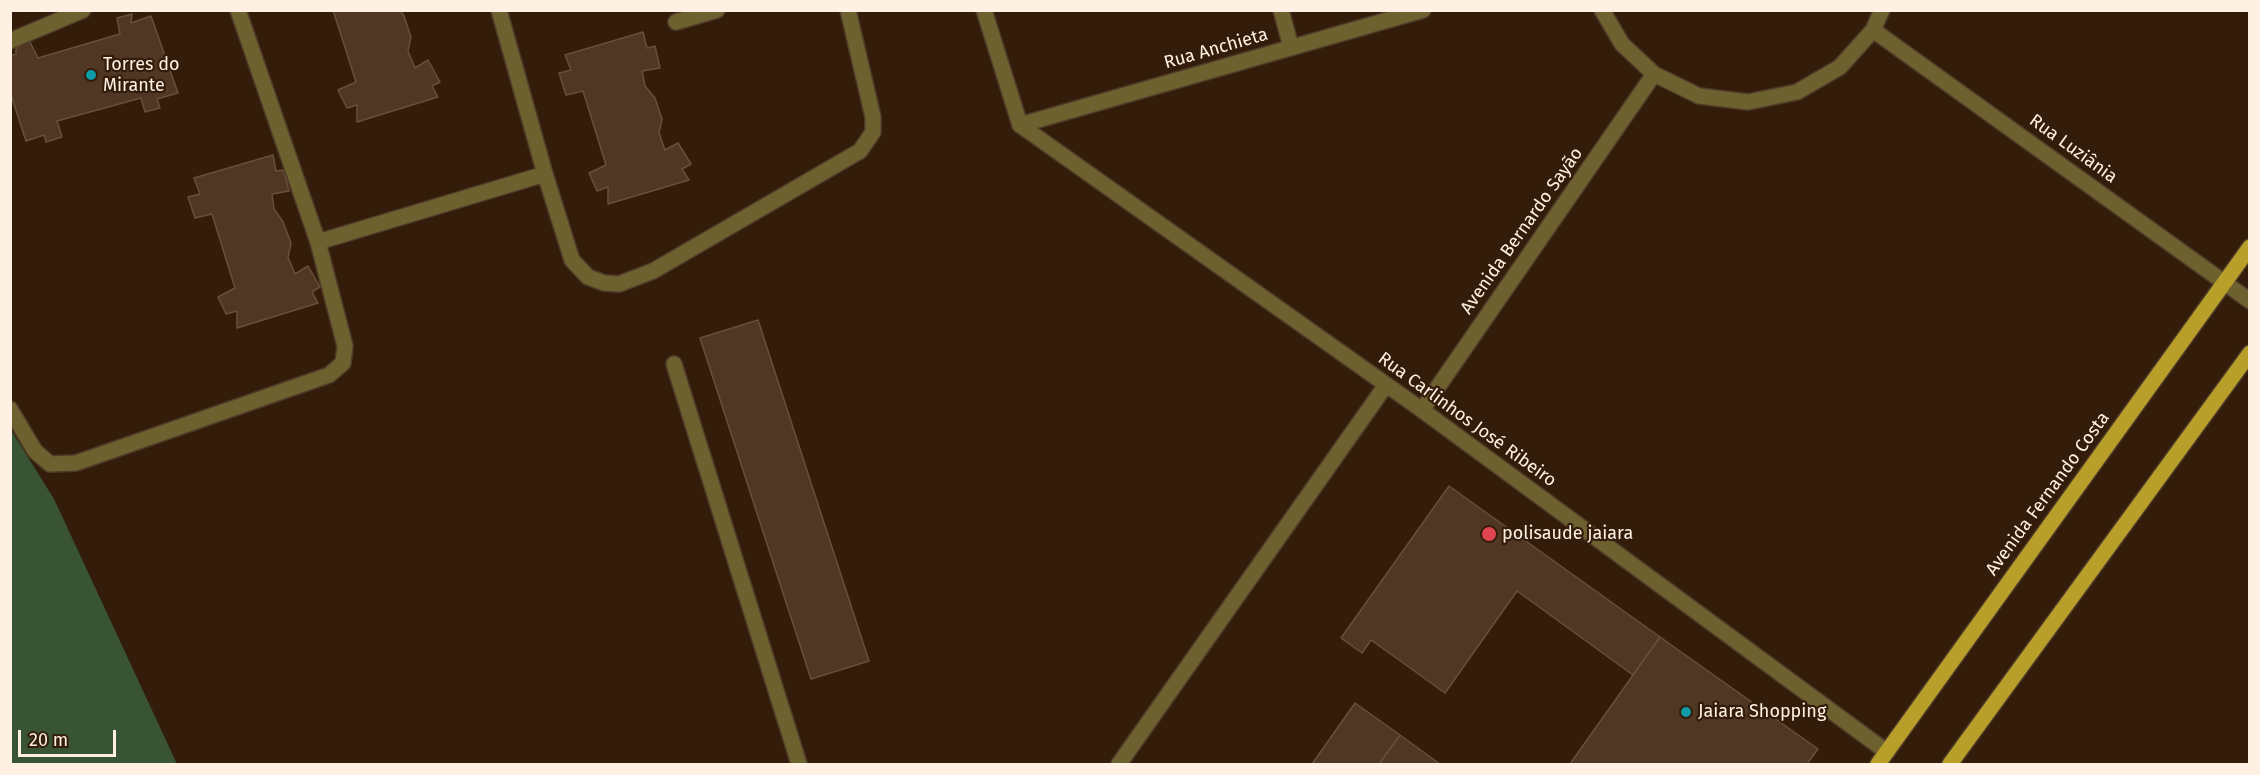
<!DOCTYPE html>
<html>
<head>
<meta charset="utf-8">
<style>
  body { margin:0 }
  #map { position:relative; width:2260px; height:775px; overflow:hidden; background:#331d0a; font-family:"Fira Sans",sans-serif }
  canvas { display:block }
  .frame { position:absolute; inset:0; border:12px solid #fff0e4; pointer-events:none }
  .scale { position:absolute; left:18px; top:730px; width:98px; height:27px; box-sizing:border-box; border:3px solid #fff0e4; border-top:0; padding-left:8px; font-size:18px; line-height:21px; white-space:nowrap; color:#fff0e4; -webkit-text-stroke:4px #331d0a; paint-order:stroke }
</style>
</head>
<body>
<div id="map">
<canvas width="2260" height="775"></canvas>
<div class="frame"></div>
<div class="scale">20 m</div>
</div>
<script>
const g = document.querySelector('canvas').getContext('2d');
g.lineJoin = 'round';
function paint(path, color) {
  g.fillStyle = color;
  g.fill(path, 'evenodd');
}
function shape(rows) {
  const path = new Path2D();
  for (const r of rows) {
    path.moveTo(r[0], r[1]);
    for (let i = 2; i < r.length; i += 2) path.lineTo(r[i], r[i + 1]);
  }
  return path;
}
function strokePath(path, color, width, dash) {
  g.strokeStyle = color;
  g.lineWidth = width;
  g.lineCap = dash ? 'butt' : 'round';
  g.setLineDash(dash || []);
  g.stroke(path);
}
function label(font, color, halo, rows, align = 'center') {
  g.font = font + ' "Fira Sans",sans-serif';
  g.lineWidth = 4.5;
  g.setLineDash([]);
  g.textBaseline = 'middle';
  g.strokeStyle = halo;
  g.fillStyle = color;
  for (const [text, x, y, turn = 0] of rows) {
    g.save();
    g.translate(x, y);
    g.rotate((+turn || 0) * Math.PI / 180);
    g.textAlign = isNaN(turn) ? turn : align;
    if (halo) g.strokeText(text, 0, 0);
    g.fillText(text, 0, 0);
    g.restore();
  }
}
paint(shape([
  [11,430,54,499,177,764,11,764]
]), '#395434');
const building = shape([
  [333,10,400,10,404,16,411,37,408,51,415,68,428,60,440,82,432,86,438,97,357,122,357,105,347,108,338,90,356,82,333,10],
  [132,14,131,23,151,16,178,93,157,99,160,108,145,112,141,98,57,121,62,137,46,142,44,135,26,141,10,92,10,56,16,54,16,48,29,40,38,58,120,34,117,18,132,14],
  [643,32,647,48,655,46,660,68,642,71,645,86,655,98,662,119,659,133,665,150,678,143,691,164,682,169,689,180,608,204,608,187,597,191,589,173,606,165,583,91,566,95,559,73,571,70,565,55,643,32],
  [273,155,276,171,284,170,289,191,272,194,274,209,283,222,291,243,288,257,295,274,308,266,320,287,312,292,318,303,237,328,237,311,226,314,218,297,235,288,212,214,195,218,188,197,200,194,194,178,273,155],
  [758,320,869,661,811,679,700,338,758,320],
  [1449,486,1660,637,1633,675,1517,591,1445,693,1371,640,1362,653,1341,638,1449,486],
  [1660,637,1818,749,1807,764,1570,764,1660,637],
  [1355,703,1400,735,1379,764,1312,764,1355,703],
  [1400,735,1440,764,1379,764,1400,735]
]);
paint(building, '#4f3724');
strokePath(building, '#684f3b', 1.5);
const service = shape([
  [674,364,799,764],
  [1119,764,1386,385]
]);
const minor = shape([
  [499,10,545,174,572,260,588,277,604,283,619,284,653,271,860,151,873,132,873,117,848,10],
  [1281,10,1291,47],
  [1602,10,1622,44,1654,74,1699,96,1748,102,1797,92,1840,67,1873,30,1882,10],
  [676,22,717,10],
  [1873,30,2250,301],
  [10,41,83,10],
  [1020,125,1423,10],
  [318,242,545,174],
  [10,409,35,451,50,464,76,463,329,375,343,363,345,346,318,242,238,10],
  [1422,410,1654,74]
]);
const tertiary = shape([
  [984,10,1020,125,1422,410,1887,752]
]);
const primary = shape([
  [1878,764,2250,247],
  [1950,764,2250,353]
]);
strokePath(service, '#503b29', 18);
strokePath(minor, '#503b29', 18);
strokePath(tertiary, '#503b29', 18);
strokePath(primary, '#503b29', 18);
strokePath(service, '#6d6130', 15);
strokePath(minor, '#6d6130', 15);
strokePath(tertiary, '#6d6130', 15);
strokePath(primary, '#b89f2a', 15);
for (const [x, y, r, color] of [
  [91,75,6,"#0f9aa8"],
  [1489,534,8,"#e0444e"],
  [1686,712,6,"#0f9aa8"]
]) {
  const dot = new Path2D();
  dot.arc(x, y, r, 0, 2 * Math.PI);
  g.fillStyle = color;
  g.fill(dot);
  strokePath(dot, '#331d0a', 2);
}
label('18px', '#fff0e4', '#331d0a', [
  ["Rua Anchieta",1216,49,-16],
  ["Rua Luziânia",2073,149,36],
  ["Avenida Bernardo Sayão",1522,231,-55],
  ["Rua Carlinhos José Ribeiro",1467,420,36],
  ["Avenida Fernando Costa",2048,494,-54]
]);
label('18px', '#fff0e4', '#331d0a', [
  ["Torres do",103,65],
  ["Mirante",103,86],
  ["polisaude jaiara",1502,534],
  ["Jaiara Shopping",1698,712]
], 'left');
</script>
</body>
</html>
